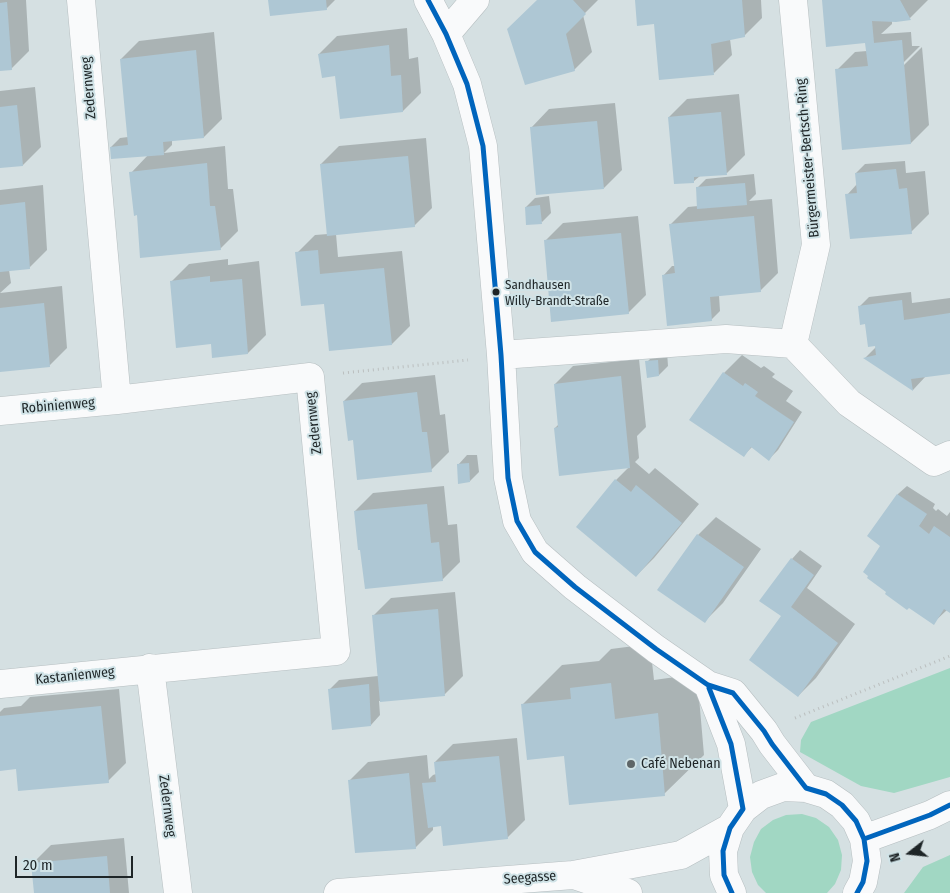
<!DOCTYPE html>
<html>
<head>
<meta charset="utf-8">
<style>
  body { margin:0 }
  #map { position:relative; width:950px; height:893px; overflow:hidden; background:#d5e0e2; font-family:"Fira Sans Condensed",sans-serif }
  canvas { display:block }
  .north { position:absolute; left:885px; top:828px; width:50px; height:50px; -webkit-text-stroke:4px #d0e3e7; paint-order:stroke; rotate:254deg; font-size:14px; font-weight:700; line-height:20px; text-align:center; color:#1e2527 }
  .north::after { content:''; display:block; margin:auto; width:18px; height:22px; background:#1e2527; clip-path:polygon(50% 0,100% 100%,50% 72%,0 100%) }
  .scale { position:absolute; left:15px; top:856px; width:118px; height:22px; box-sizing:border-box; border:2px solid #1e2527; border-top:0; padding-left:6px; font-size:15px; line-height:18px; white-space:nowrap; color:#1e2527; -webkit-text-stroke:4px #d0e3e7; paint-order:stroke }
</style>
</head>
<body>
<div id="map">
<canvas width="950" height="893"></canvas>
<div class="north">N</div>
<div class="scale">20 m</div>
</div>
<script>
const g = document.querySelector('canvas').getContext('2d');
g.lineJoin = 'round';
function paint(path, color) {
  g.fillStyle = color;
  g.fill(path, 'evenodd');
}
function shape(rows) {
  const path = new Path2D();
  for (const r of rows) {
    path.moveTo(r[0], r[1]);
    for (let i = 2; i < r.length; i += 2) path.lineTo(r[i], r[i + 1]);
  }
  return path;
}
function strokePath(path, color, width, dash) {
  g.strokeStyle = color;
  g.lineWidth = width;
  g.lineCap = dash ? 'butt' : 'round';
  g.setLineDash(dash || []);
  g.stroke(path);
}
function label(font, color, halo, rows, align = 'center') {
  g.font = font + ' "Fira Sans Condensed",sans-serif';
  g.lineWidth = 4;
  g.setLineDash([]);
  g.textBaseline = 'middle';
  g.strokeStyle = halo;
  g.fillStyle = color;
  for (const [text, x, y, turn = 0] of rows) {
    g.save();
    g.translate(x, y);
    g.rotate((+turn || 0) * Math.PI / 180);
    g.textAlign = isNaN(turn) ? turn : align;
    if (halo) g.strokeText(text, 0, 0);
    g.fillText(text, 0, 0);
    g.restore();
  }
}
paint(shape([
  [950,668,950,777,894,793,861,786,800,752,801,740,811,722],
  [802,814,816,818,829,827,838,840,842,855,841,870,835,884,827,893,766,893,758,885,752,872,750,857,754,842,761,829,773,820,786,815],
  [950,855,950,893,904,893,923,867]
]), '#a1d7c3');
paint(shape([
  [0,0,26,0,29,51,11,69,0,70],
  [269,0,335,0,326,9],
  [538,0,598,0,583,15,592,52,574,70],
  [636,0,761,0,762,18,744,36,730,39,732,55,714,73],
  [823,0,928,0,910,18,892,21,892,24,881,34,911,32,912,46,920,46,899,67,901,68,922,47,929,125,911,143,843,149,837,70,855,52,867,51,866,42],
  [407,28,409,59,418,57,421,93,403,111,336,75,319,54,337,36],
  [214,32,222,119,204,137,172,140,172,145,164,153,225,146,228,189,233,189,238,231,220,249,138,214,131,173,148,155,111,147,120,138,128,137,121,59,139,41],
  [35,87,41,147,23,165,0,167,0,91],
  [739,94,745,155,727,173,700,176,694,181,669,117,687,99],
  [615,103,622,170,604,188,531,128,549,109],
  [426,138,432,208,414,226,336,234,338,257,402,251,410,326,392,344,325,302,297,253,315,235,328,234,321,164,339,146],
  [905,161,906,173,925,171,929,214,911,232,847,195,857,184,856,173,865,164],
  [754,174,756,194,749,201,772,199,778,273,760,291,719,295,720,311,711,320,663,276,672,266,675,266,670,225,688,207,698,206,697,188,706,179],
  [43,185,47,250,29,268,9,270,11,283,0,293,62,286,67,348,49,366,0,370,0,190],
  [549,196,551,213,542,222,526,207,535,198],
  [638,216,646,295,628,313,545,241,563,223],
  [228,259,228,265,259,261,266,335,248,353,213,356,212,343,171,282,189,264],
  [911,292,912,303,950,298,950,373,926,376,913,390,865,358,876,347,860,306,869,297],
  [667,352,668,366,659,375,647,362,656,353],
  [742,355,761,368,764,366,775,374,772,377,793,391,786,401,802,412,778,450,769,459,752,447,744,455,724,373],
  [639,359,646,427,637,436,639,458,635,462,649,474,655,468,699,504,654,558,636,576,577,527,616,480,629,467,555,428,559,424,555,384,573,366],
  [435,375,440,415,445,414,449,452,431,470,354,439,344,401,362,383],
  [467,455,477,455,479,472,470,481,458,465],
  [444,486,448,525,457,524,460,562,442,580,355,511,373,493],
  [907,486,935,504,933,508,936,511,938,509,947,516,950,512,950,612,947,610,933,623,882,545,898,494],
  [716,517,761,549,723,603,705,621,659,589,698,535],
  [800,550,822,566,807,588,855,624,816,678,798,696,782,616,792,559],
  [455,592,463,676,445,694,379,701,380,715,371,725,330,689,339,680,378,676,373,616,391,598],
  [650,644,654,680,697,674,704,755,664,794,565,755,522,705,562,665,599,661,611,649],
  [119,689,126,763,108,781,17,767,0,769,0,712,4,708,21,706,30,697],
  [517,738,525,820,507,838,442,823,433,826,433,830,415,848,350,780,368,762,427,755,429,779,433,775,436,774,435,762,453,744],
  [124,838,129,893,36,893,33,863,51,845]
]), '#0003');
paint(shape([
  [268,0,326,0,327,10,270,16],
  [537,0,573,0,586,14,566,34,575,71,525,85,507,29],
  [635,0,742,0,745,37,711,44,714,75,659,80,654,24,637,26],
  [822,0,900,0,911,20,896,22,872,21,874,43,902,40,911,144,842,150,835,69,868,66,865,43,826,47],
  [7,2,12,70,0,71,0,3],
  [389,45,391,76,401,75,403,112,340,119,335,76,322,78,318,54],
  [196,50,204,138,163,142,164,155,111,159,110,147,128,145,120,59],
  [17,105,23,166,0,168,0,107],
  [721,112,727,175,694,177,694,183,674,184,668,117],
  [597,121,604,189,536,195,530,127],
  [408,156,415,227,327,236,320,164],
  [207,163,210,206,215,206,221,250,140,258,137,215,134,216,129,172],
  [896,169,899,189,907,188,912,234,850,239,845,194,857,193,855,173],
  [745,183,747,205,697,209,696,187],
  [25,202,30,269,0,272,0,205],
  [540,205,542,224,526,225,525,207],
  [754,216,761,292,710,297,712,321,667,326,662,275,675,273,669,224],
  [621,233,629,314,551,322,544,240],
  [318,250,320,274,384,268,392,345,329,351,324,304,301,306,295,252],
  [210,276,210,282,242,279,248,354,212,358,211,344,176,348,170,281],
  [902,300,904,320,950,313,950,374,911,379,913,391,863,358,876,355,875,346,868,347,865,324,860,325,858,306],
  [44,303,50,367,0,372,0,308],
  [658,360,659,376,647,378,645,361],
  [723,372,743,386,745,383,758,392,755,396,794,422,769,461,751,447,744,457,689,420],
  [621,376,630,468,559,476,554,428,558,427,554,384],
  [417,392,422,432,427,432,432,472,357,480,353,440,348,441,343,401],
  [469,463,470,482,458,484,457,464],
  [615,479,631,492,636,485,682,523,636,577,576,527],
  [897,494,927,514,919,526,929,534,934,526,950,537,950,613,944,609,934,625,909,608,907,610,885,594,886,592,867,578,868,576,863,572,880,546,867,536],
  [427,504,431,543,439,542,443,581,365,589,360,550,358,550,354,511],
  [697,534,744,567,705,623,657,590],
  [791,558,814,575,791,607,838,643,798,697,749,660,781,616,759,601],
  [438,609,445,696,380,702,372,615],
  [611,683,615,719,658,713,665,796,569,805,564,756,527,760,521,704,571,699,570,688],
  [369,684,371,726,332,730,328,689],
  [101,706,109,783,18,791,16,769,0,771,0,716],
  [499,756,508,839,443,846,441,826,428,828,422,783,436,782,434,762],
  [409,773,416,849,355,853,348,780],
  [107,856,110,893,34,893,31,863]
]), '#aec7d4');
const minor = shape([
  [81,0,117,400],
  [428,0,446,34,467,84,483,146,501,355,508,478,517,521,535,552,575,587,656,649,708,685,733,693,764,731,772,744,806,788],
  [793,0,816,245,793,344,849,403,934,462,950,455],
  [446,34,475,0],
  [501,355,726,339,793,344],
  [0,411,117,400,310,377,336,651,0,684],
  [150,668,178,893],
  [708,685,731,744,743,809],
  [864,839,930,815,950,805],
  [577,876,628,893],
  [338,893,573,875,681,855,730,828],
  [732,893,724,875,723,851,730,828,743,809,761,795,783,787,806,788,826,794,842,805,856,821,864,839,867,861,863,882,857,893]
]);
strokePath(minor, '#b6bec0', 29);
strokePath(shape([
  [343,373,468,360],
  [795,718,950,656]
]), '#bbbfbf', 3, [1, 4]);
strokePath(minor, '#f9fafb', 28);
strokePath(shape([
  [428,0,446,34,467,84,483,146,501,355,508,478,517,521,535,552,575,587,656,649,708,685,733,693,764,731,772,744,806,788,826,794,842,805,856,821,864,839,867,861,863,882,857,893],
  [709,688,731,744,743,809,730,828,723,851,724,875,732,893],
  [864,839,930,815,950,805]
]), '#0065bd', 5);
for (const [x, y, r, color] of [
  [496,292,4.5,"#1e2527"],
  [631,764,5,"#5e6668"]
]) {
  const dot = new Path2D();
  dot.arc(x, y, r, 0, 2 * Math.PI);
  g.fillStyle = color;
  g.fill(dot);
  strokePath(dot, '#d0e3e7', 2);
}
label('13px', '#1e2527', '#d0e3e7', [
  ["Sandhausen",505,285],
  ["Willy-Brandt-Straße",505,301]
], 'left');
label('14px', '#1e2527', '#d0e3e7', [
  ["Zedernweg",89,88,-95],
  ["Bürgermeister-Bertsch-Ring",808,158,-95],
  ["Robinienweg",58,406,-5],
  ["Zedernweg",314,423,-96],
  ["Kastanienweg",75,676,-6],
  ["Zedernweg",167,806,83],
  ["Seegasse",530,878,-4]
]);
label('14px', '#1e2527', '#d0e3e7', [
  ["Café Nebenan",641,764]
], 'left');
</script>
</body>
</html>
